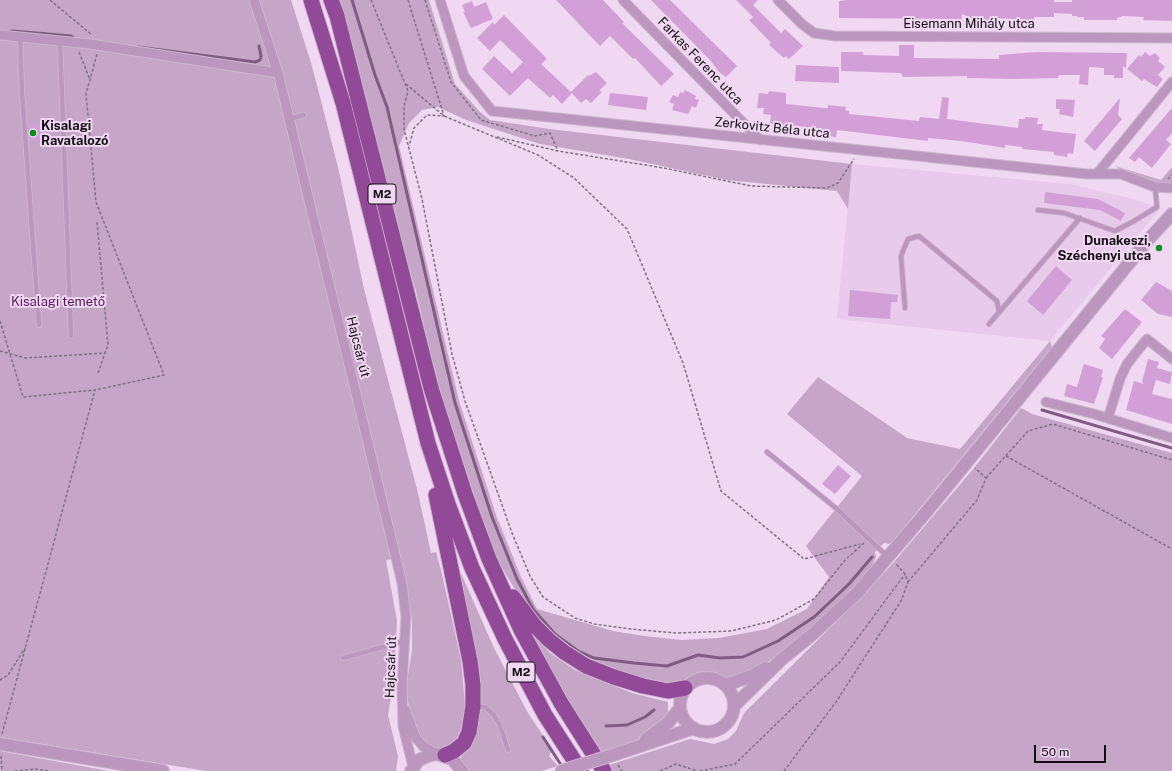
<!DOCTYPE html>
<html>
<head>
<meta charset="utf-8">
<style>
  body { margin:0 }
  #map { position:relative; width:1172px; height:771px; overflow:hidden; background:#f0d7f2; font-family:"Public Sans",sans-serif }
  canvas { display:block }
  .scale { position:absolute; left:1034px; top:745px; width:72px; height:18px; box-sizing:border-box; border:2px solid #140b14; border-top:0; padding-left:5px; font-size:12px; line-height:14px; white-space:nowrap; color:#140b14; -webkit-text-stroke:3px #f0d7f2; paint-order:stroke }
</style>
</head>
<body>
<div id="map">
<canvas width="1172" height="771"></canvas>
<div class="scale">50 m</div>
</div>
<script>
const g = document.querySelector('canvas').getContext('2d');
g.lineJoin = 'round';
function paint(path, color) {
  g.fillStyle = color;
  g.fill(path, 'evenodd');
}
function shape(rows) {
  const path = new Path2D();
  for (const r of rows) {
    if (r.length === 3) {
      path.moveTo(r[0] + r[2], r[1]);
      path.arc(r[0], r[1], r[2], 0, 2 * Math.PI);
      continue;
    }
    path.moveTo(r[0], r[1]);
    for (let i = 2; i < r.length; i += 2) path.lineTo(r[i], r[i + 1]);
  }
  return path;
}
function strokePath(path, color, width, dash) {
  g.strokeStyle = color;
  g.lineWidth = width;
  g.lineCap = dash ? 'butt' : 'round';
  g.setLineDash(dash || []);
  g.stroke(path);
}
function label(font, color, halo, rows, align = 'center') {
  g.font = font + ' "Public Sans",sans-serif';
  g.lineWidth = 4;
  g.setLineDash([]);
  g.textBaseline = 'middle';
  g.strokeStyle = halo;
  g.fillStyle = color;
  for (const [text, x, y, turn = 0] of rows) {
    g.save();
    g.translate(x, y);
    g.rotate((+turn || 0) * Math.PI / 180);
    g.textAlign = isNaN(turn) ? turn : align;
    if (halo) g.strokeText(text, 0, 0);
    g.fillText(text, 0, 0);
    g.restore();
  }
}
paint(shape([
  [852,164,1069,184,1126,197,1161,208,1050,341,837,319]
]), '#e8caea');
paint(shape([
  [0,0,291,0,312,66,338,167,364,289,418,493,431,553,436,552,441,570,461,660,465,705,461,729,455,742,442,749,433,748,426,744,420,737,409,708,406,687,412,650,412,619,400,558,386,560,397,621,393,686,388,715,398,756,396,771,206,771,0,737],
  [335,0,429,0,455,84,479,111,490,120,549,129,852,164,848,209,837,191,727,180,629,159,540,144,466,120,438,107,422,110,409,123,399,146,459,401,496,515,521,577,537,609,613,631,644,636,682,640,719,638,767,629,807,609,829,577,806,546,862,476,787,414,818,377,907,438,960,449,1050,341,1052,347,893,541,889,544,884,543,875,552,876,557,872,566,853,589,810,632,758,669,732,680,715,673,705,672,687,678,682,683,655,685,563,649,522,601,495,556,438,389,416,291,387,196],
  [1115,166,1161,180,1172,167,1172,184,1165,187,1126,173],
  [1021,408,1032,414,1172,453,1172,771,613,771,609,765,690,739,714,744,728,739,736,731,744,713,862,596,894,562,974,468],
  [456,562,494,648,528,713,552,749,549,756,558,766,541,771,466,771,461,764,460,759,469,744,474,729],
  [524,625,550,653,575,670,632,693,668,702,668,717,638,740,600,753,584,732],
  [0,751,109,771,0,771]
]), '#c5a6c7');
strokePath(shape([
  [352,0,375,75,387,107,455,403,492,517,517,579,533,609,555,634,578,651,594,658,634,663,667,666,698,655,720,658,743,657,778,641,814,617,849,584,872,557],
  [8,32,13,31,71,36,75,39],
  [138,47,255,62,260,60,261,56,259,46],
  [1042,410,1172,448],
  [606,726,627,725,645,717,654,710],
  [543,737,563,768]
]), '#805c83', 3);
paint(shape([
  [556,0,603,0,624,22,622,23,674,74,661,86,635,58,633,59,610,36,600,46],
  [651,0,670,0,737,66,726,77,720,73,709,59],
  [736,0,758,0,753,5,781,33,785,29,803,46,789,59,786,56,784,58,769,45,771,43,749,20,753,17],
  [848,0,1054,0,1054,2,1072,2,1072,0,1172,0,1172,21,1143,20,1144,17,1123,16,1117,18,1117,20,1084,20,1084,17,1077,17,1077,16,1072,16,1072,14,1054,13,1054,17,1034,17,1034,20,994,18,990,21,977,21,962,14,962,19,839,18,839,1],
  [472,1,474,7,486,2,493,19,471,28,463,12,465,12,462,5],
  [504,15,547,59,541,64,572,93,562,104,553,95,550,98,528,78,510,96,482,69,494,56,512,73,523,62,500,40,490,51,477,38,493,22,494,25],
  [899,45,914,45,914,58,999,59,999,55,1036,52,1127,53,1126,68,1123,66,1123,78,1114,78,1114,75,1104,75,1104,68,1089,67,1088,85,1079,84,1080,75,1059,75,1058,78,1016,79,967,78,967,76,903,77,901,73,841,71,841,52,863,52,863,55,899,56],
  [1145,52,1150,56,1155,53,1160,58,1158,61,1165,67,1158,75,1163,79,1157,87,1144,79,1142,81,1127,69,1139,55,1141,57],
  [796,65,839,67,839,83,795,81],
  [596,72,607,83,599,91,602,92,591,103,586,99,581,103,571,92,588,75,589,76],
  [685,90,696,96,695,99,699,100,696,108,692,106,688,114,672,110,674,104,669,102,673,95,678,97,680,92,683,93],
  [769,91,786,93,786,104,824,108,828,108,828,105,846,107,845,110,849,111,849,114,919,121,920,117,939,119,942,97,949,98,947,119,1018,128,1019,119,1025,119,1025,117,1038,118,1037,124,1043,124,1042,130,1076,134,1073,154,1068,153,1067,157,1054,155,1054,152,1022,149,1022,147,1005,145,1005,148,961,141,928,138,928,141,837,130,836,137,817,135,818,128,770,124,771,115,763,114,764,108,757,108,759,93,768,94],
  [610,93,648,97,646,110,608,105],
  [1120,98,1118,115,1122,119,1095,151,1084,141],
  [1056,99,1075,100,1073,117,1059,114,1060,109,1056,109],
  [1172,108,1172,133,1166,140,1171,144,1152,168,1139,157,1135,162,1129,158],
  [39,124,40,140,29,141,28,125],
  [1045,192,1098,199,1125,213,1121,221,1100,210,1044,203],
  [1056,266,1072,280,1043,315,1027,301],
  [1156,282,1172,291,1172,317,1158,314,1141,300],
  [850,290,898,295,897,302,891,302,890,319,848,316],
  [1125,309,1142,322,1112,359,1099,348,1105,339,1101,336],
  [1148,359,1159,362,1157,368,1172,372,1170,384,1156,380,1152,394,1172,399,1172,424,1126,410,1134,381,1144,384,1142,382],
  [1084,364,1103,370,1101,377,1103,378,1094,404,1064,396,1067,384,1077,387],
  [838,465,851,476,835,494,822,484]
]), '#d2a0d6');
const service = shape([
  [20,37,22,93,39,325],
  [60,41,71,336],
  [289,119,304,115],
  [1038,210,1064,213,1115,231,1134,221,1157,207,1155,187],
  [905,308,901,256,908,239,919,236,997,301,999,312],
  [989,324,1080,218],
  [767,452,837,509,888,557],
  [343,658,405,641],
  [475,707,485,707,494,715,500,726,508,750]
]);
const minor = shape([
  [254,0,278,73,402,583,406,617,402,686,403,726,413,767],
  [440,0,464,76,492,111,1087,174,1121,174,1155,187,1172,188],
  [623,0,760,140],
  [778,0,802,24,814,33,835,36,1172,38],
  [0,35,90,44,278,73],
  [1097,174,1172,82],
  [1046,402,1094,414,1172,438],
  [1108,418,1120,379,1127,364,1147,339,1172,359],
  [405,710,416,738,424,747,437,754]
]);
const tertiary = shape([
  [707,705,27],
  [726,685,752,676,766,668],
  [735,705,782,659,814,633,858,592,928,510,1147,241,1172,214],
  [646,739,668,723,680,708],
  [0,744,163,771],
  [613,755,694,728],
  [411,771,419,760,428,756,437,754,452,759,462,771]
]);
const trunk = shape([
  [311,0,343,103,428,443,448,504,472,568,505,639,545,715,581,771],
  [331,0,337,16,431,388,465,494,489,559,521,630,561,703,604,771],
  [436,495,470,661,473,685,473,706,469,732,464,743,454,751,445,755],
  [513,597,534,625,549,640,564,652,586,666,614,677,643,686,668,691,685,688]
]);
strokePath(service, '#cdb6ce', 6);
strokePath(minor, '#cdb6ce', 11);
strokePath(tertiary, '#cdb6ce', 14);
strokePath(trunk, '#cdb6ce', 17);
strokePath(shape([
  [50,0,92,35],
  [371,0,408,91,404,106,404,129,422,199,452,354,465,401,512,533,530,576,543,597,575,618,594,624,631,629,676,633,731,631,776,620,814,599,845,560,864,543],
  [408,0,444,116,427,115,414,128,409,146],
  [425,0,451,82,481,120,535,136,550,133,558,151],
  [79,52,90,80],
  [406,84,444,116,538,155,574,178,627,229,683,363,721,491,804,559,860,544],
  [497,137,558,151,664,168,751,186,827,188,838,183,854,159],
  [1168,179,1172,174],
  [0,321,23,397,95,390,164,375,96,202,86,94,97,54],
  [0,351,26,358,105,353,108,345,97,222],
  [98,373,105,353],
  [1006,456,1172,549],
  [986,478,1028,431,1053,424,1172,460],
  [908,582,977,500,986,478,975,468],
  [0,680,8,675,25,648],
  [2,734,95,390],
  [1,756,2,771],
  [618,765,622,771],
  [15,771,35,769,50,771],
  [660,771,676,764,697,771],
  [700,771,735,764,840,662,905,574],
  [784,771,836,702,901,601,908,582,905,574,896,564]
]), '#807081', 1.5, [3, 2]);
strokePath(service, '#bb97be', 4.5);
strokePath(minor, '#bb97be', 9);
strokePath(tertiary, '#bb97be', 12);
strokePath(trunk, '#914998', 15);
const tertiaryBridge = shape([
  [561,771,613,755]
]);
strokePath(tertiaryBridge, '#cdb6ce', 14, []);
strokePath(tertiaryBridge, '#bb97be', 12);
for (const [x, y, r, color] of [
  [33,133,4,"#088e1d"],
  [1159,248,4,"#088e1d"]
]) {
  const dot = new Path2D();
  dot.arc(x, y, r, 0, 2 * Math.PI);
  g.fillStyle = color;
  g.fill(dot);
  strokePath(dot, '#f0d7f2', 1.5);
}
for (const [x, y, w] of [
  [382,194,28],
  [521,672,28]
]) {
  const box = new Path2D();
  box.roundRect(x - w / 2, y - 10, w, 20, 3);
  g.fillStyle = '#f0d7f2';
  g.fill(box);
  strokePath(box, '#140b14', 1);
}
label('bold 12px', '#140b14', null, [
  ["M2",382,194],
  ["M2",521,672]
]);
label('13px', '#140b14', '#f0d7f2', [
  ["Eisemann Mihály utca",969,24],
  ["Farkas Ferenc utca",700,61,46],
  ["Zerkovitz Béla utca",772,128,6],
  ["Hajcsár út",358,347,76],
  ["Hajcsár út",391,667,-88]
]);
label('bold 13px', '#140b14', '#f0d7f2', [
  ["Kisalagi",41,126],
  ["Ravatalozó",41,141],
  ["Dunakeszi,",1151,241,"right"],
  ["Széchenyi utca",1151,256,"right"]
], 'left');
label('13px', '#55195b', '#f0d7f2', [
  ["Kisalagi temető",58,302]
]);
</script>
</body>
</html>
